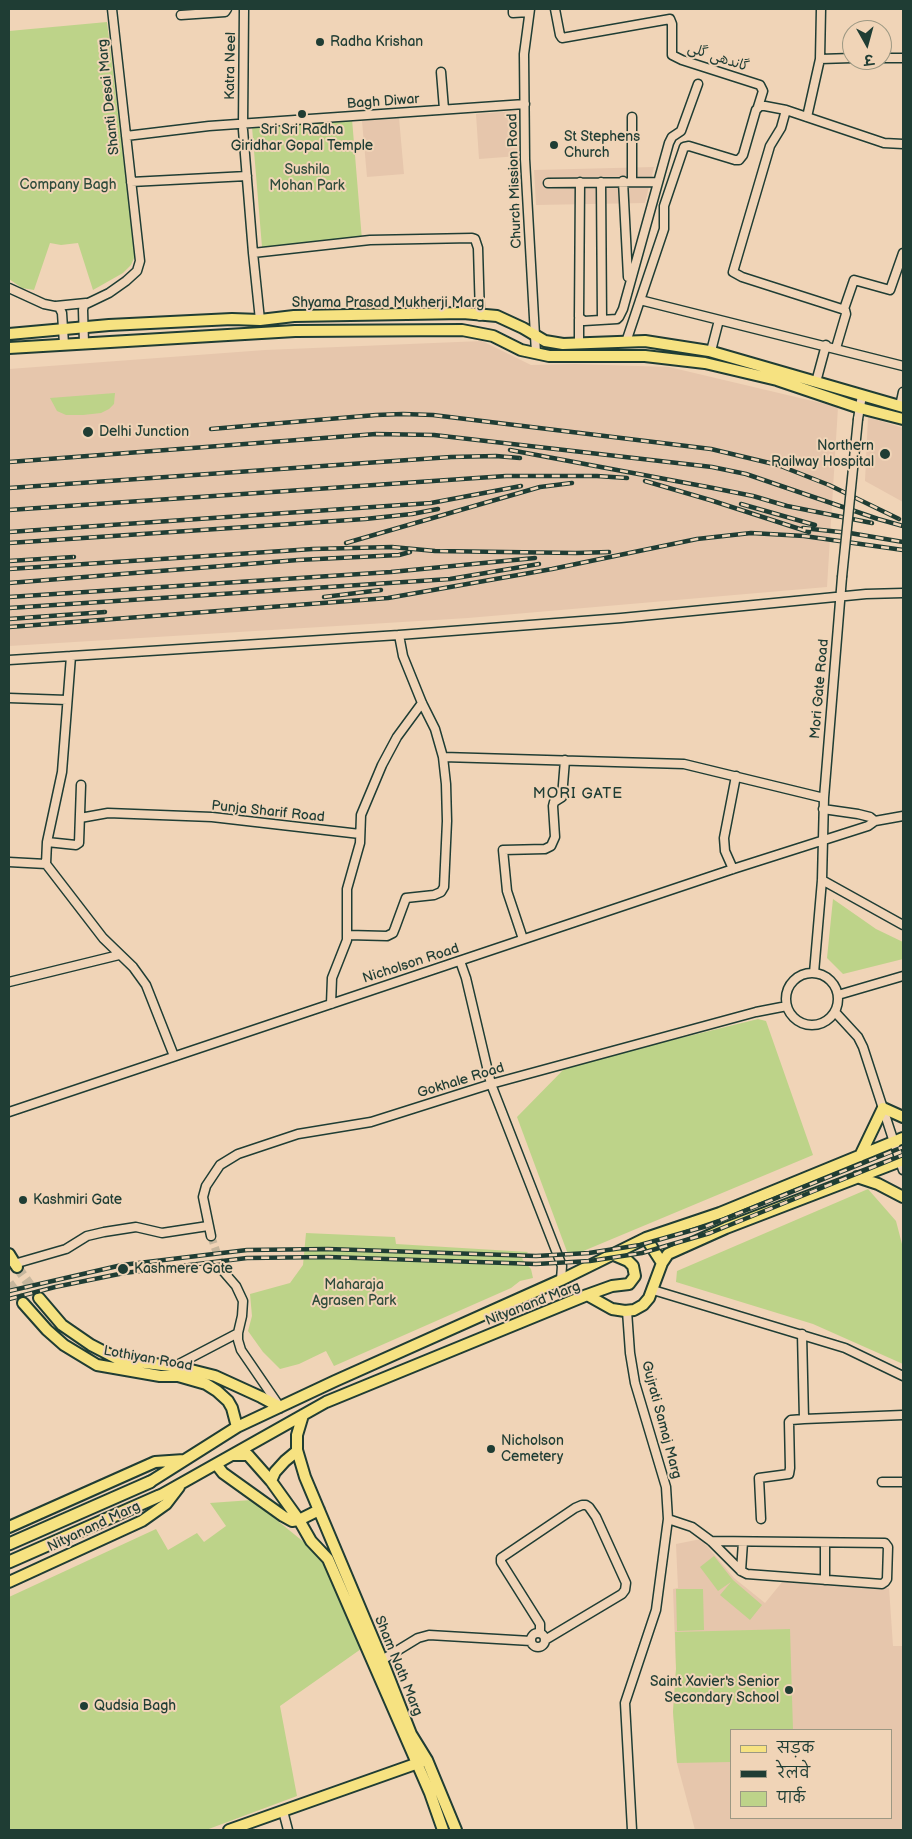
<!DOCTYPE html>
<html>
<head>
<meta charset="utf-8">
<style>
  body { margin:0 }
  #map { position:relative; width:912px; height:1839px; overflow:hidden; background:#f0d4b7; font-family:"Balsamiq Sans","Playpen Sans Deva",sans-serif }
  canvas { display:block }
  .frame { position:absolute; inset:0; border:10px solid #1f3d34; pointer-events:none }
  .legend { position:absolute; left:730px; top:1729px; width:162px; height:90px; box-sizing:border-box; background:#f0d4b7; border:1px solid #9c9883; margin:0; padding:6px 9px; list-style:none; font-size:15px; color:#1f3d34 }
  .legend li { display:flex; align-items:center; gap:10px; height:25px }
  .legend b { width:25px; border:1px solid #9c9883 }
  .north { position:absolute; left:842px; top:20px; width:50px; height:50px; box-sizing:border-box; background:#f0d4b7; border:1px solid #9c9883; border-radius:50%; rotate:173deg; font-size:14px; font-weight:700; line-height:20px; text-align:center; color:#1f3d34 }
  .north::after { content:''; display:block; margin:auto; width:18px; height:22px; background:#1f3d34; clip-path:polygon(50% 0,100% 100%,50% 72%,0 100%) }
</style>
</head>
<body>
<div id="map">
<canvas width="912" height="1839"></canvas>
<div class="frame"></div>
<ul class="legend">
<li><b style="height:6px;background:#f6e281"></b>सड़क</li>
<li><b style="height:6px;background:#1f3d34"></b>रेलवे</li>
<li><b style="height:14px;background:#bdd389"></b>पार्क</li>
</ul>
<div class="north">उ</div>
</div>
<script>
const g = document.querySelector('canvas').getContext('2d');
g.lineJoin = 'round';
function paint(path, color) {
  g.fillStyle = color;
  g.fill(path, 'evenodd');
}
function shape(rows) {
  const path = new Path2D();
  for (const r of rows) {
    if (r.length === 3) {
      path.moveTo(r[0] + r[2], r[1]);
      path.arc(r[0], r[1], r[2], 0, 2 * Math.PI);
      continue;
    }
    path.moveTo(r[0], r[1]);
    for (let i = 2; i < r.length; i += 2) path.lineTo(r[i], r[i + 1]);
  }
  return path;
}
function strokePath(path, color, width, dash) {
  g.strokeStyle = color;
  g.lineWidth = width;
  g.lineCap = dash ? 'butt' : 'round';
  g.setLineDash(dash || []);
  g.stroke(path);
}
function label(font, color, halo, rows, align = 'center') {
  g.font = font + ' "Balsamiq Sans","Playpen Sans Arabic",sans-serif';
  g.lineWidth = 4;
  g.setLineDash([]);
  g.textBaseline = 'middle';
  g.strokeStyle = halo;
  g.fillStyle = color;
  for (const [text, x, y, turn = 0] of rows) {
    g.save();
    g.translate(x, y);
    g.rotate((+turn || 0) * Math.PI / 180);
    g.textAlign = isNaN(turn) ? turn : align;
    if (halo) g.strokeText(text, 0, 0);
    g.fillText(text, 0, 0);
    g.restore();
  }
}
paint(shape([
  [515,111,518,156,479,159,476,114],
  [399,118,404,174,367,177,362,121],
  [654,167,645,203,536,205,534,170],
  [482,341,531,365,575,364,669,367,838,407,827,587,468,618,9,646,9,369,265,350],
  [868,417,903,428,903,502,865,481],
  [701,1539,734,1578,765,1603,783,1581,889,1588,893,1646,903,1646,903,1830,695,1830,677,1763,673,1712,676,1669,673,1589,678,1588,676,1544],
  [731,1730,891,1730,891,1818,731,1818]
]), '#e6c6ac');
paint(shape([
  [107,22,135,256,131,265,123,273,93,290,78,243,61,245,50,243,34,290,22,288,9,279,9,31],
  [352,119,362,240,262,247,252,127],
  [115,393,114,404,109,409,101,413,83,415,66,415,57,411,50,398],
  [833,899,876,929,903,942,903,959,843,974,827,958],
  [758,1019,766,1021,813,1155,569,1257,517,1117,567,1066],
  [868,1189,896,1221,903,1248,903,1364,813,1324,676,1282,677,1271],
  [306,1233,395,1237,396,1244,528,1252,522,1259,531,1269,533,1278,520,1281,511,1288,334,1366,326,1351,299,1364,280,1369,263,1352,248,1331,252,1316,250,1294,290,1283,303,1265],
  [252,1500,321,1556,361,1649,280,1706,297,1796,206,1830,9,1830,9,1597,156,1529,168,1550,197,1533,204,1542,226,1526,210,1503],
  [714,1556,733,1580,762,1605,750,1620,720,1595,731,1582,718,1591,700,1567],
  [676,1589,703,1589,704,1630,677,1631],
  [790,1629,793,1730,731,1730,731,1762,677,1763,673,1712,676,1669,675,1632]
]), '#bdd389');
strokePath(shape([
  [211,1236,223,1271]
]), '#c6b69d', 8, [8, 4]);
strokePath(shape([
  [17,1267,39,1298],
  [9,1283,23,1303]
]), '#c6b69d', 10, [10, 5]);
const minor = shape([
  [513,9,513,13,529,12],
  [530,9,524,54,525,159,536,353],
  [555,9,560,35,562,38,670,19,672,24,672,55,682,60,760,85,763,91,758,107],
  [181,15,225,12,227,9],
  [882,58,903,58],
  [820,59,852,58],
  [441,72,444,109],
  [786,110,781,128,770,146,733,272,742,277,845,310,846,314,836,348],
  [807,117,820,59,821,9],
  [243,125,244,9],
  [243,130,253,253,260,320],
  [126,136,209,126,525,104],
  [623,181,628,277],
  [632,181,632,117],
  [131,182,247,176],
  [580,182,579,317,584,321,617,319,619,317,623,309,669,143,672,137,681,131,698,84],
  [601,182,602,320],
  [548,183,657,182],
  [253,253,370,240,472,238,475,239,478,248,480,316],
  [9,288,44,304,59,307,62,313,64,344],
  [640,300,903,366],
  [56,306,86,303],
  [844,309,854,280,890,290,903,253],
  [626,342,664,229,664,206,684,147,689,146,735,160,739,160,743,155,756,110,760,106,765,106,786,110,884,143,903,144],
  [84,343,83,310,84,305,109,293,126,281,137,271,140,261,112,9],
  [579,343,579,319],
  [711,351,719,320],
  [816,382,826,345],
  [900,406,903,392],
  [858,419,862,395],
  [71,656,62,772,47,842,46,864,103,938,133,967,146,985,174,1056],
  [9,660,399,635,621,618,866,594,903,593],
  [9,698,67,700],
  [443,757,684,764,824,798],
  [823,809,858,814,870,817,875,821],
  [80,818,108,813,212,817,360,834],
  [47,842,76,845,79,843,81,785],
  [9,862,46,864],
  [733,869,725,851,724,838,736,776],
  [822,880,903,925],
  [348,935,387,936,393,933,395,928,406,898,434,895,441,892,444,887,447,821,446,784,443,757,435,729,422,703,403,656,399,635],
  [523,939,507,891,503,850,545,849,551,846,555,837,553,806,554,802,562,797,565,760],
  [460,961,466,978,491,1084,562,1266,561,1280],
  [812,999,26],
  [814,973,822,880,824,798,842,577],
  [9,982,119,955],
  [838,995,903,976],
  [331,1004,332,978,347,940,347,889,360,843,361,815,382,765,397,737,422,703],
  [835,1012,858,1037,863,1047,903,1170],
  [9,1112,733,869,868,826,875,821,903,816],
  [211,1236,203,1197,206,1186,220,1165,238,1154,298,1134,371,1122,491,1084,756,1012,787,1006],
  [14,1264,66,1249,87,1236,104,1232,136,1227,162,1233,208,1226],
  [223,1271,236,1286,243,1301,242,1316,238,1333,238,1340,241,1350,280,1407],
  [653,1290,845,1348,903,1376],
  [627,1311,630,1353,635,1383,666,1487,668,1519,656,1610,625,1703,632,1830],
  [802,1334,804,1419,903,1415],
  [175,1366,238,1333],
  [882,1482,903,1482],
  [668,1519,692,1527,711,1541,741,1571,747,1574,882,1584,885,1582,887,1579,888,1547,885,1543,711,1541],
  [761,1519,759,1478,789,1474,790,1468,789,1422,791,1420,804,1419],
  [741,1571,743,1542],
  [825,1580,825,1543],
  [540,1633,540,1624,501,1562,501,1558,575,1508,582,1505,586,1505,589,1507,596,1517,626,1583,625,1590,622,1594,545,1640],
  [538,1640,7],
  [382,1660,418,1638,429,1635,531,1641],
  [283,1811,288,1830]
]);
const major = shape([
  [9,334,109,325,232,319,260,320,294,316,463,313,497,316,523,328,545,341,563,344,645,341,709,351,903,407],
  [9,348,295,331,462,330,493,336,521,350,549,356,645,356,705,363,777,380,860,408,903,419],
  [860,1156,883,1108,903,1117],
  [857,1177,878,1184,903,1197],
  [646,1238,662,1263],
  [9,1254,17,1267],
  [587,1295,612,1309,625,1311,634,1310,643,1305,649,1298,662,1263,668,1254,726,1228,903,1160],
  [39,1298,62,1325,91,1345,120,1360,179,1367,215,1376,261,1397,280,1407],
  [23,1303,47,1330,64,1345,97,1365,160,1376,178,1376,206,1384,217,1391,228,1401,232,1408,237,1427],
  [303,1415,297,1435,297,1450,305,1477,382,1660,411,1734,427,1760,456,1830],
  [233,1455,248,1455,271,1481,299,1520,311,1541,328,1559,430,1793,443,1830],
  [216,1464,223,1473,283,1516,292,1521,299,1520,319,1510],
  [271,1481,275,1472,285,1461,297,1451],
  [150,1482,237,1427,335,1381,561,1280,646,1238,720,1213,903,1138],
  [159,1496,326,1402,587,1295,612,1286,629,1284,635,1276,633,1266,628,1261,614,1255],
  [9,1527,155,1462,184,1460],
  [9,1582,142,1521,166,1504,179,1487],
  [229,1830,421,1762]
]);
const highway = shape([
  [9,1544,150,1482],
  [9,1562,159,1496]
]);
strokePath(minor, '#1f3d34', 11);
strokePath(major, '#1f3d34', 14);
strokePath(highway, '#1f3d34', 15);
strokePath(minor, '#f0d4b7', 8);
strokePath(major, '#f6e281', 10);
strokePath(highway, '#f6e281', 11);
const rail = shape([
  [211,429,376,415,403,414,433,415,711,449,778,465,829,485,899,519],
  [510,450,713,488,753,496,787,506,872,523],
  [9,462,376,434,434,435,712,467,746,474,878,519,903,526],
  [645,481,710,500,809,532],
  [9,488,451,457,496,456,520,458],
  [741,504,815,525],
  [9,510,506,476,597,476,627,478],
  [803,528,849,533],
  [9,532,431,503,521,486],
  [844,532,903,542],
  [9,543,365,519,412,514,438,509],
  [346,543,540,487,572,483],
  [9,561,74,557],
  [9,569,313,549,392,547,435,551,576,553,609,552],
  [9,583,298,560,399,555,410,552],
  [9,597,391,572,535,558],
  [324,597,381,590],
  [9,608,450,579,539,564],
  [9,619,105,612],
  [9,627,388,598,552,569,697,539,751,533,804,536,903,550],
  [9,1291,122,1265,247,1250,328,1249,536,1256,589,1253,640,1245,707,1226,903,1147],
  [9,1299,55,1287,124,1273,247,1258,328,1257,536,1264,590,1261,642,1253,710,1233,903,1155]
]);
strokePath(rail, '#1f3d34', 4.5);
strokePath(rail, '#f0d4b7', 2.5, [8]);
const minorBridge = shape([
  [842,577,858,419]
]);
strokePath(minorBridge, '#1f3d34', 11, []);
strokePath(minorBridge, '#f0d4b7', 8);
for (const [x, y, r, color] of [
  [320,42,5,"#1f3d34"],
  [302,114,5,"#1f3d34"],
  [554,145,5,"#1f3d34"],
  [88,432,6,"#1f3d34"],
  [885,454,6,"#1f3d34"],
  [23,1200,5,"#1f3d34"],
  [123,1269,6,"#1f3d34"],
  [491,1449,5,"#1f3d34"],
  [789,1690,5,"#1f3d34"],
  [84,1706,5,"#1f3d34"]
]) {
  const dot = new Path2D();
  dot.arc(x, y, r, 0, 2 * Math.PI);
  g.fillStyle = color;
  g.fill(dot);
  strokePath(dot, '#f0d4b7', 2);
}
label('14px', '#1f3d34', '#f0d4b7', [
  ["Radha Krishan",330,42],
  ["Sri Sri Radha",302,130,"center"],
  ["Giridhar Gopal Temple",302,146,"center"],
  ["St Stephens",564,137],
  ["Church",564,153],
  ["Delhi Junction",99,432],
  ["Northern",874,446,"right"],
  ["Railway Hospital",874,462,"right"],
  ["Kashmiri Gate",33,1200],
  ["Kashmere Gate",134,1269],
  ["Nicholson",501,1441],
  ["Cemetery",501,1457],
  ["Saint Xavier's Senior",779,1682,"right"],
  ["Secondary School",779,1698,"right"],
  ["Qudsia Bagh",94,1706]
], 'left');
label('14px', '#1f3d34', '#f0d4b7', [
  ["گاندھی گلی",718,58,18],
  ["Katra Neel",231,66,-89],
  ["Shanti Desai Marg",109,97,-96],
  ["Bagh Diwar",383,102,-4],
  ["Church Mission Road",515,181,-92],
  ["Shyama Prasad Mukherji Marg",388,303],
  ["Mori Gate Road",820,689,-85],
  ["Punja Sharif Road",268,812,6],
  ["Nicholson Road",411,964,-18],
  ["Gokhale Road",461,1081,-17],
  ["Nityanand Marg",533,1304,-21],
  ["Lothiyan Road",148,1359,10],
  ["Gujrati Samaj Marg",661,1420,75],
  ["Nityanand Marg",94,1527,-25],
  ["Sham Nath Marg",398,1666,68]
]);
label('14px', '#2f4c3c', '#f0d4b7', [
  ["Sushila",307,170],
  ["Mohan Park",307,186],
  ["Company Bagh",68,185],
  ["Maharaja",354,1285],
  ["Agrasen Park",354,1301]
]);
g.letterSpacing = '1px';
label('15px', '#1f3d34', '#f0d4b7', [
  ["MORI GATE",578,794]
]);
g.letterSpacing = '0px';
</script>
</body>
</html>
